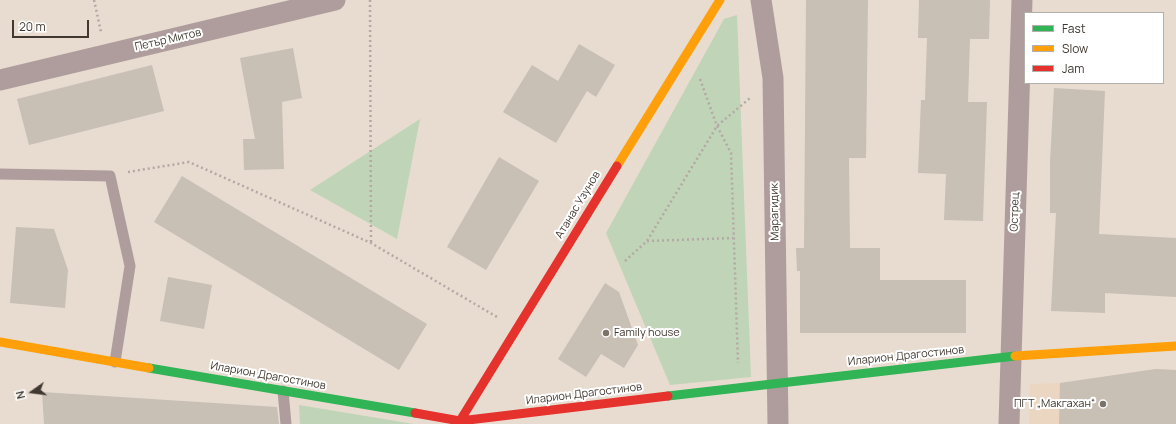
<!DOCTYPE html>
<html>
<head>
<meta charset="utf-8">
<style>
  body { margin:0 }
  #map { position:relative; width:1176px; height:424px; overflow:hidden; background:#e8dcd0; font-family:Manrope,sans-serif }
  canvas { display:block }
  .legend { position:absolute; left:1024px; top:12px; width:140px; height:72px; box-sizing:border-box; background:#fff; border:1px solid #b3b0ac; margin:0; padding:5px 7px; list-style:none; font-size:12px; color:#413930 }
  .legend li { display:flex; align-items:center; gap:8px; height:20px }
  .legend b { width:20px; border:1px solid #b3b0ac }
  .north { position:absolute; left:12px; top:372px; width:40px; height:40px; -webkit-text-stroke:3px #fff; paint-order:stroke; rotate:256deg; font-size:11px; font-weight:700; line-height:16px; text-align:center; color:#413930 }
  .north::after { content:''; display:block; margin:auto; width:14px; height:18px; background:#413930; clip-path:polygon(50% 0,100% 100%,50% 72%,0 100%) }
  .scale { position:absolute; left:12px; top:20px; width:77px; height:18px; box-sizing:border-box; border:2px solid #413930; border-top:0; padding-left:5px; font-size:12px; line-height:14px; white-space:nowrap; color:#413930; -webkit-text-stroke:3px #fff; paint-order:stroke }
</style>
</head>
<body>
<div id="map">
<canvas width="1176" height="424"></canvas>
<ul class="legend">
<li><b style="height:5px;background:#30b455"></b>Fast</li>
<li><b style="height:5px;background:#ff9f0a"></b>Slow</li>
<li><b style="height:5px;background:#e5322d"></b>Jam</li>
</ul>
<div class="north">N</div>
<div class="scale">20 m</div>
</div>
<script>
const g = document.querySelector('canvas').getContext('2d');
g.lineJoin = 'round';
function paint(path, color) {
  g.fillStyle = color;
  g.fill(path, 'evenodd');
}
function shape(rows) {
  const path = new Path2D();
  for (const r of rows) {
    path.moveTo(r[0], r[1]);
    for (let i = 2; i < r.length; i += 2) path.lineTo(r[i], r[i + 1]);
  }
  return path;
}
function strokePath(path, color, width, dash) {
  g.strokeStyle = color;
  g.lineWidth = width;
  g.lineCap = dash ? 'butt' : 'round';
  g.setLineDash(dash || []);
  g.stroke(path);
}
function label(font, color, halo, rows, align = 'center') {
  g.font = font + ' Manrope,sans-serif';
  g.lineWidth = 4;
  g.setLineDash([]);
  g.textBaseline = 'middle';
  g.strokeStyle = halo;
  g.fillStyle = color;
  for (const [text, x, y, turn = 0] of rows) {
    g.save();
    g.translate(x, y);
    g.rotate((+turn || 0) * Math.PI / 180);
    g.textAlign = isNaN(turn) ? turn : align;
    if (halo) g.strokeText(text, 0, 0);
    g.fillText(text, 0, 0);
    g.restore();
  }
}
paint(shape([
  [1155,369,1176,370,1176,424,1029,424,1030,384,1060,383]
]), '#ead6c1');
paint(shape([
  [737,15,751,377,670,385,606,233,724,19],
  [420,119,397,239,310,190],
  [299,405,414,424,300,424]
]), '#c0d4b8');
paint(shape([
  [806,0,868,0,866,158,849,158,850,248,880,248,880,280,966,280,966,333,800,333,800,271,797,271,796,248,804,248],
  [919,0,990,0,989,39,970,39,968,102,987,102,983,221,944,220,946,174,918,173,921,100,925,100,927,38,918,38],
  [579,44,615,65,596,97,587,91,556,143,503,112,532,65,558,81],
  [293,48,302,98,282,102,284,169,244,170,243,139,255,139,240,58],
  [152,65,164,111,29,145,17,99],
  [1054,88,1105,91,1099,234,1176,238,1176,297,1105,293,1105,313,1051,311,1056,213,1050,213,1050,162],
  [499,157,539,181,486,270,447,247],
  [182,176,427,324,399,370,154,222],
  [16,227,54,229,68,270,65,308,10,303],
  [168,277,212,285,204,329,160,321],
  [605,283,619,292,638,345,624,368,601,354,586,377,558,359],
  [1156,369,1176,370,1176,424,1059,424,1060,383],
  [42,392,277,407,279,424,44,424]
]), '#c8bfb5');
strokePath(shape([
  [94,0,101,32],
  [370,0,371,243],
  [700,79,717,126,731,153,738,363],
  [128,172,189,162,371,243,497,317],
  [647,241,733,238],
  [625,261,647,241,717,126,750,98]
]), '#b4a7a5', 2.5, [2, 3]);
strokePath(shape([
  [0,174,110,176,130,266,115,362],
  [283,391,286,424]
]), '#af9d9e', 11);
strokePath(shape([
  [761,0,773,78,778,424],
  [0,80,335,0],
  [1009,424,1022,0]
]), '#af9d9e', 21);
strokePath(shape([
  [149,368,415,413],
  [668,396,1015,356]
]), '#30b455', 9);
strokePath(shape([
  [617,166,720,0],
  [0,342,149,368],
  [1015,356,1176,346]
]), '#ff9f0a', 9);
strokePath(shape([
  [415,413,460,421,668,396],
  [458,424,617,166]
]), '#e5322d', 9);
for (const [x, y, r, color] of [
  [606,333,4,"#7b7268"],
  [1103,404,4,"#7b7268"]
]) {
  const dot = new Path2D();
  dot.arc(x, y, r, 0, 2 * Math.PI);
  g.fillStyle = color;
  g.fill(dot);
  strokePath(dot, '#fff', 1.5);
}
label('11px', '#413930', '#fff', [
  ["Петър Митов",168,40,-13],
  ["Атанас Узунов",578,205,-59],
  ["Марагидик",775,212,-91],
  ["Острец",1015,212,-88],
  ["Иларион Драгостинов",906,356,-6],
  ["Иларион Драгостинов",268,376,10],
  ["Иларион Драгостинов",584,394,-7]
]);
label('11px', '#413930', '#fff', [
  ["Family house",614,333],
  ["ПГТ „Макгахан“",1095,404,"right"]
], 'left');
</script>
</body>
</html>
